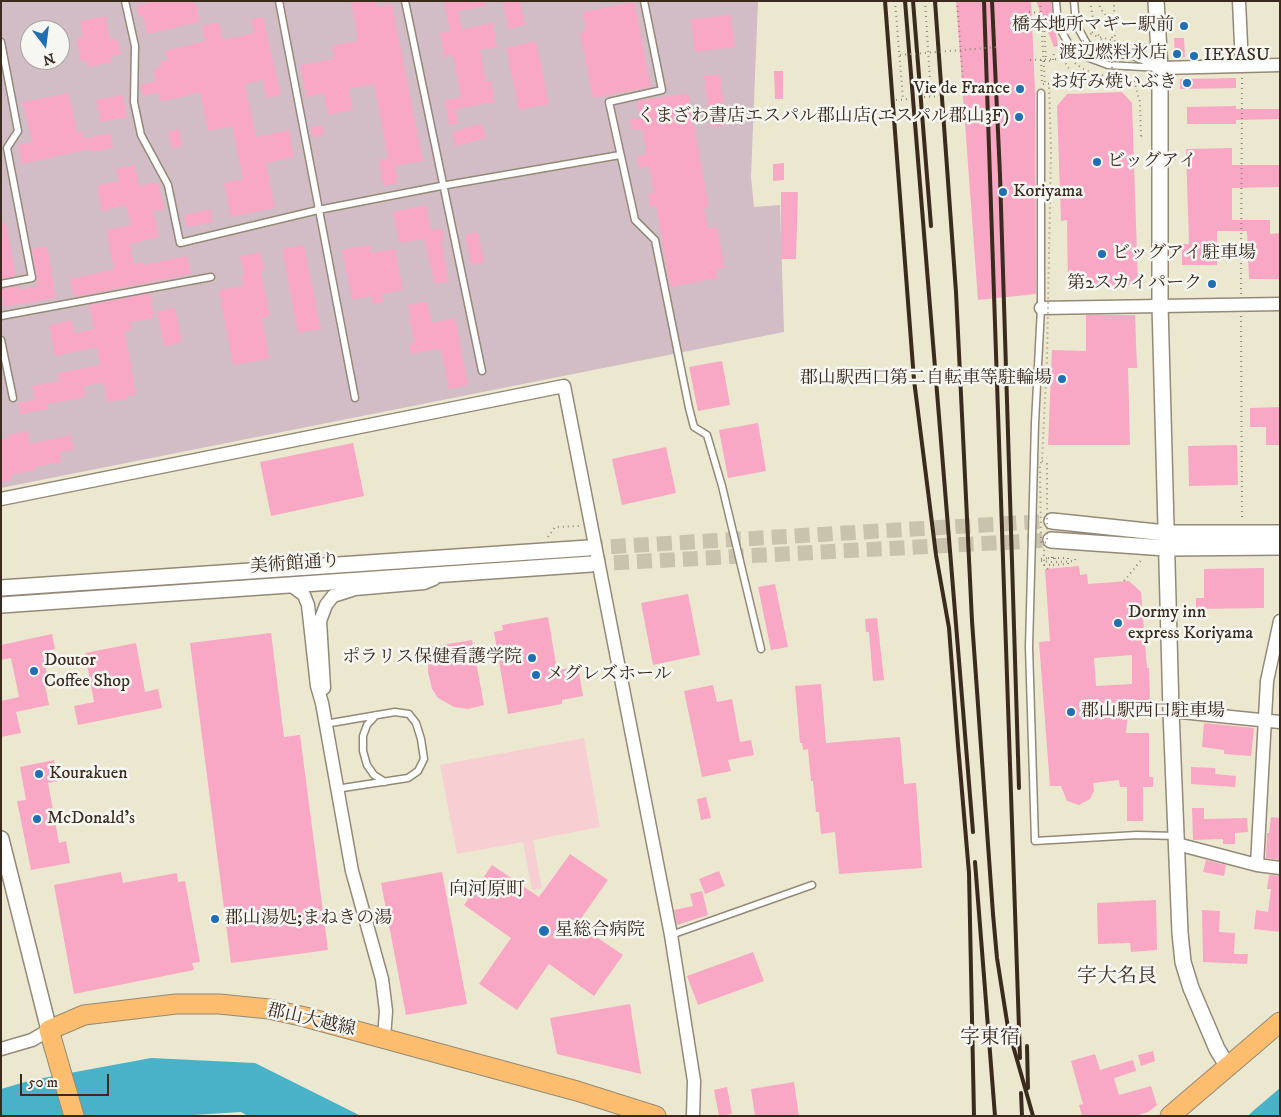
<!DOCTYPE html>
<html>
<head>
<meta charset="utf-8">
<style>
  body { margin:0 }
  #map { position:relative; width:1281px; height:1117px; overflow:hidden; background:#ece8d0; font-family:"IM FELL DW Pica",serif }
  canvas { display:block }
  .frame { position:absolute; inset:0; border:2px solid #3b2a1e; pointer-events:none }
  .north { position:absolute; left:20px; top:20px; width:50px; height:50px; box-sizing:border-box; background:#f6f6f2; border:1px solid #aba49d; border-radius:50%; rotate:165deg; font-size:14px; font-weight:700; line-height:20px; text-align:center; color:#3b2a1e }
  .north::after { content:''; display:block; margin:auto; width:18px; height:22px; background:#1f6fb2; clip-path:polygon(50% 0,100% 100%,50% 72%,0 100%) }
  .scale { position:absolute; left:20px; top:1074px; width:89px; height:22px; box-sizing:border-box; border:2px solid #3b2a1e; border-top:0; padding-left:6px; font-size:15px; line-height:18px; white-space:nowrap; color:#3b2a1e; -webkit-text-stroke:4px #f6f6f2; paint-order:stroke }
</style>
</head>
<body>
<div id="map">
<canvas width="1281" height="1117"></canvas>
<div class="frame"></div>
<div class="north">N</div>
<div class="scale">50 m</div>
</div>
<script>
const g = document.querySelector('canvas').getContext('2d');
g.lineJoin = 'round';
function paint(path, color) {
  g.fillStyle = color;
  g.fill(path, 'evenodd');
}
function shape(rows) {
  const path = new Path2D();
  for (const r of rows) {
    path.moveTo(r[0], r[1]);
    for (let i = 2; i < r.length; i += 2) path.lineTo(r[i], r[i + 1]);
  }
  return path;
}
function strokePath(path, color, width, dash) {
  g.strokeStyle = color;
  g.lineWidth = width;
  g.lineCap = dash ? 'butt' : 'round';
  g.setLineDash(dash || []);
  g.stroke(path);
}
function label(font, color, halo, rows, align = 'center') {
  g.font = font + ' "IM FELL DW Pica","Noto Serif JP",serif';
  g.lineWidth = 5;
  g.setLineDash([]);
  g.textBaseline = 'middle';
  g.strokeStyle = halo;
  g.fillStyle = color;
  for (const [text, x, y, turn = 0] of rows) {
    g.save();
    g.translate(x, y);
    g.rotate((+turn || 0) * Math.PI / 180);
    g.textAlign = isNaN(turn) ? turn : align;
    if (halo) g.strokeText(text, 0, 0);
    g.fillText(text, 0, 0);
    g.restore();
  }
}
paint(shape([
  [584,738,600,827,533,840,542,888,532,890,523,842,457,854,440,765]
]), '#f7cfd3');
paint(shape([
  [1,1,758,1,751,177,754,207,780,205,784,332,1,488],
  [30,30,60,30,60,60,30,60]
]), '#d2bdc7');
paint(shape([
  [151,1058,255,1063,361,1116,248,1116,241,1112,178,1116,1,1116,1,1089,32,1080],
  [1280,1088,1280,1116,1248,1116,1253,1111]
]), '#4ab2c8');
paint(shape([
  [156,1,195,1,200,22,147,34,143,16,139,17,136,6],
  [351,1,376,1,377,7,392,4,423,161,395,166,398,183,383,186,379,160,388,158,374,84,349,89,353,110,328,115,324,93,306,97,300,65,334,59,332,46,358,41],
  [444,1,485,1,485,6,458,11,462,29,493,23,497,47,480,50,486,82,491,81,495,102,456,109,458,124,449,125,445,100,461,97,453,55,444,57,440,33,450,31],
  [503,1,520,1,525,25,508,29],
  [956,1,1031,1,1035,90,1036,294,978,300],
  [1036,1,1051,1,1058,46,1054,47],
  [634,2,651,87,593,98,580,32,586,31,583,12],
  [731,15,735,47,695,52,691,19],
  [105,16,110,40,118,39,121,54,111,56,112,62,89,67,87,61,81,62,76,38,83,37,80,21],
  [263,17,281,95,266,98,263,80,245,84,256,137,289,130,294,157,266,163,275,208,231,217,224,183,243,179,232,126,208,131,200,92,161,102,158,92,143,96,140,85,156,81,153,69,161,67,160,62,168,60,165,51,205,41,202,26,219,22,223,40,254,33,251,19],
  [1174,38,1184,38,1185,57,1175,58],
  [536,41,549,104,519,110,506,48],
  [774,71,783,71,783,99,775,99],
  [720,74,726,125,711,127,704,76],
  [1236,78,1236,88,1180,89,1180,79],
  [1122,92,1132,103,1138,285,1068,286,1067,220,1061,221,1057,106,1067,94],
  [69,93,77,133,83,131,84,139,110,133,113,148,91,152,90,149,22,164,18,145,32,142,23,102],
  [688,93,709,207,704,208,708,229,717,227,725,268,716,269,718,278,670,287,656,205,650,207,648,194,654,193,649,166,639,168,637,156,647,154,642,129,632,130,630,119,640,118,637,101],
  [123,95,127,117,101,122,96,100],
  [1236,106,1236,109,1280,109,1280,119,1236,120,1236,124,1187,124,1187,107],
  [482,124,486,138,456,146,452,132],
  [322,125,324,135,313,138,311,127],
  [179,129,182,146,172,148,168,132],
  [1232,148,1232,165,1280,165,1280,187,1232,188,1232,220,1270,220,1270,234,1280,233,1280,279,1249,279,1247,231,1217,231,1217,265,1182,265,1182,244,1189,244,1186,149],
  [784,163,784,180,773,181,773,164],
  [135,165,139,186,158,182,164,209,153,211,159,237,130,244,134,264,144,262,144,265,187,256,191,274,74,297,70,279,114,269,106,230,131,225,126,205,102,211,97,186,119,181,116,169],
  [781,192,798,192,796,259,781,259],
  [426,205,431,230,442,228,444,241,441,241,449,281,435,284,424,239,399,243,393,212],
  [210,209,213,222,187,227,184,215],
  [1,223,6,223,16,276,1,279],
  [478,232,484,262,471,265,465,235],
  [304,245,321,329,298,333,282,249],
  [370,245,371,253,395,249,403,290,382,294,383,302,373,304,371,296,352,300,342,250],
  [47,246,56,298,4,307,1,289,18,286,19,290,38,286,32,249],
  [261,252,264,271,261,272,270,316,262,318,269,359,233,365,219,290,243,286,241,277,244,276,240,256],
  [150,293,154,318,130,322,132,330,125,331,136,395,128,396,128,399,107,402,104,382,84,386,86,397,47,404,48,409,20,414,18,403,35,400,32,386,59,381,58,373,100,365,97,347,55,356,49,325,72,320,74,333,94,329,89,305],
  [427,301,432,323,455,318,468,385,449,389,441,350,438,351,437,349,411,354,409,344,415,343,409,318,411,317,408,305],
  [175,308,182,342,164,346,157,311],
  [1086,315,1135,315,1137,368,1128,368,1130,445,1048,445,1052,350,1086,351],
  [722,361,730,405,698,411,689,367],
  [1280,407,1280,445,1266,445,1266,427,1250,427,1250,408],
  [758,423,766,471,728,478,719,430],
  [28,431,30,444,71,435,74,450,60,452,61,462,35,467,35,470,11,475,12,480,1,482,1,440,8,438,7,435],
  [353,443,364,496,271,516,260,462],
  [1237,445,1238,485,1189,486,1188,446],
  [666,447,676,493,622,505,612,459],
  [1079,566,1080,575,1087,574,1088,584,1129,581,1141,592,1147,668,1149,668,1150,703,1129,703,1126,733,1149,733,1149,777,1153,777,1153,787,1143,787,1143,821,1127,821,1127,787,1120,787,1119,780,1093,783,1094,791,1090,799,1079,805,1067,801,1061,786,1050,786,1039,642,1050,641,1045,569],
  [1132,655,1132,684,1096,686,1094,658],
  [1264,568,1264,608,1196,609,1196,598,1204,598,1204,569],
  [775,584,788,647,771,650,758,587],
  [688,594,700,655,653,665,641,603],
  [548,617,557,670,578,667,583,696,562,700,562,704,508,714,494,632,503,630,502,625],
  [877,618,884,680,873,681,869,632,866,632,865,619],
  [271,633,284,737,300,735,328,950,231,963,190,643],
  [52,634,55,649,42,652,48,679,44,680,49,705,16,712,21,733,1,737,1,701,19,697,11,658,1,660,1,645],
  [472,640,484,705,468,709,454,707,438,698,432,689,428,672,429,647],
  [136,643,145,692,158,689,162,708,78,725,74,706,94,702,85,653],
  [821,684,826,743,900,737,904,784,916,783,922,868,839,874,835,832,821,834,819,812,816,812,813,781,811,781,808,749,803,750,802,743,800,743,795,686],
  [713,685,717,702,732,699,740,742,751,740,754,755,728,760,731,771,702,777,684,691],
  [1204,723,1254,728,1251,756,1224,754,1224,750,1202,747],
  [54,760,58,781,48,783,59,843,66,841,70,863,31,870,17,801,26,800,20,767],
  [1191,767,1215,768,1215,774,1236,776,1235,787,1191,784],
  [706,797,711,818,701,820,697,799],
  [1192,808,1204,808,1204,819,1247,818,1248,832,1235,833,1235,844,1223,844,1223,839,1193,840],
  [1271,817,1280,818,1280,860,1266,858,1267,833,1269,833],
  [570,854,608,880,577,924,623,955,594,996,549,964,517,1010,479,984,511,938,464,905,492,865,539,897],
  [1206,860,1226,865,1224,876,1203,872],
  [719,871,725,886,705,894,699,879],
  [121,872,123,883,177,873,178,882,185,881,200,962,192,963,194,970,74,994,54,885],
  [442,872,467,1004,406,1015,381,883],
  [1269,875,1280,876,1280,932,1254,929,1256,910,1268,912,1271,889,1267,889],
  [702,891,708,915,677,925,674,910,693,906,690,894],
  [1156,900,1157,950,1131,952,1130,943,1098,944,1097,903],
  [1202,910,1220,911,1219,932,1235,933,1234,954,1248,954,1247,964,1203,962],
  [753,952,764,981,698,1005,687,976],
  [630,1004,641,1074,557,1054,550,1018],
  [1153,1051,1155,1061,1141,1066,1138,1055],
  [1095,1054,1100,1070,1133,1060,1136,1071,1114,1078,1119,1095,1151,1086,1157,1105,1148,1112,1135,1116,1082,1116,1079,1105,1083,1104,1071,1061],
  [794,1082,799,1116,755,1116,751,1089],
  [727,1087,732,1114,719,1116,714,1090]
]), '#f8a7c5');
strokePath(shape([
  [588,548,1052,521],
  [591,564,1051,540]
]), '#c9c2ac', 15, [15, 8]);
const service = shape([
  [125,1,135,46,134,102,141,135,168,185,180,243,318,210,441,186,620,155],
  [279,1,355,398],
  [405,1,482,371],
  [644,1,662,90,609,102,635,220,655,240,689,408,694,427,707,435,722,486,761,649],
  [1056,1,1058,25,1073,52,1108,65,1160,68],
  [1074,1,1076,24,1087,44,1098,51,1133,56,1158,67],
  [1,42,18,131,7,148,32,278,1,284],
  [1041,93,1041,308,1035,423,1029,647,1035,841,1137,835,1176,836],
  [1,316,211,277],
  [1,340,13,398],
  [376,715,367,725,363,736,363,751,367,765,374,775,385,782],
  [325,724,395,712,409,714,416,723,421,739,424,759,418,771,408,778,336,789],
  [671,935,812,885]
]);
const minor = shape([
  [1239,1,1242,66],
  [1160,68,1280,65],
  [1041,308,1280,304],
  [1,499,564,386,671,935,694,1081,693,1116],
  [289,584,304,595,308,605,317,686,322,703,352,871,382,979,386,1011,384,1038],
  [324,688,320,621,326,605,333,596,355,589,424,583,434,579],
  [1171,711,1280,722],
  [1177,844,1257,865,1267,681,1280,621],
  [1257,865,1280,868],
  [1,1049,32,1040,49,1030]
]);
const tertiary = shape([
  [1156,1,1160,68,1160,305,1171,711,1180,933,1183,962,1191,988,1217,1049,1228,1067],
  [1052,521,1166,533,1280,533],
  [1051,540,1166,548,1280,547],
  [1,588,588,548],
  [1,605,591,564],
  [1,839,49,1030]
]);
const primary = shape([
  [74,1116,49,1030,84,1015,176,1004,219,1004,269,1009,305,1017,577,1091,656,1116],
  [1170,1116,1280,1022]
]);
strokePath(service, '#948977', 9);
strokePath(minor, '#948977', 15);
strokePath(tertiary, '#948977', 18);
strokePath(primary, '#948977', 21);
strokePath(shape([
  [895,1,903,99],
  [925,1,931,96],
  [957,1,964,93,959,93],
  [1040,1,1045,86],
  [1029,12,1041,13],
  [1041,24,1044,24,1046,60],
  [1092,32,1096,36,1115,41,1114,1],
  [1063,59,1071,72,1091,82],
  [1044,61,1053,61,1054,52],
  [1075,63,1083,69,1098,75,1107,75],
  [1134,81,1140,102,1141,136,1138,136],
  [924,97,939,96],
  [896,100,910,99],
  [1241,294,1242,78],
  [1241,316,1242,519],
  [548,537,555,527,579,526],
  [1055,558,1055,562,1075,561,1076,556],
  [1041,559,1048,558],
  [1041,561,1052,562,1052,554],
  [1044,565,1053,565],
  [1124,581,1142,559]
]), '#948977', 2, [1, 4]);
strokePath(service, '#fff', 6);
strokePath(minor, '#fff', 12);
strokePath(tertiary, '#fff', 15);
strokePath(primary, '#fcbd6f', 19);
strokePath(shape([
  [885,1,914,380,936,555,949,628,958,745,969,873,974,1116],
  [905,1,973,832],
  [913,1,931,226],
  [935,1,956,292,972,621,993,914,997,958,1008,1028,1033,1116],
  [984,1,1020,1058],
  [992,1,1000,175,1019,788],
  [975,862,995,1116],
  [1027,1046,1028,1088],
  [1021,1093,1022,1116]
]), '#3b2a1e', 4);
strokePath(shape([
  [1090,1,1095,30,1103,41,1111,45,1167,44],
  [1099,1,1100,8,1112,23,1112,81],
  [900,55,998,47],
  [1030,60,1063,59,1095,30],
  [1041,60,1042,84,1134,81],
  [1042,461,1047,464,1047,542,1044,543],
  [1048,558,1068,558,1068,564,1053,565],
  [1048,569,1044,565,1044,543,1041,542,1040,464,1042,461,1047,358,1051,152,1049,84]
]), '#948977', 2, [1, 4]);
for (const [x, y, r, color] of [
  [1184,26,5,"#1f6fb2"],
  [1177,54,5,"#1f6fb2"],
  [1194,56,5,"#1f6fb2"],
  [1187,83,5,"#1f6fb2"],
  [1020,89,5,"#1f6fb2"],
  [1019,117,5,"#1f6fb2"],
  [1097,162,5,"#1f6fb2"],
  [1003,192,5,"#1f6fb2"],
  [1102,254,5,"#1f6fb2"],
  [1212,284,5,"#1f6fb2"],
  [1062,379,5,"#1f6fb2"],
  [1118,623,5,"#1f6fb2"],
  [532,658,5,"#1f6fb2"],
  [34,671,5,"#1f6fb2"],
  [536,675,5,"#1f6fb2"],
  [1071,712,5,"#1f6fb2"],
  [39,774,5,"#1f6fb2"],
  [37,819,5,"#1f6fb2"],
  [215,919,5,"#1f6fb2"],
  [544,931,6,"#1f6fb2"]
]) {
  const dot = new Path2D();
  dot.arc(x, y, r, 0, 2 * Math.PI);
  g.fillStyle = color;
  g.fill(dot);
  strokePath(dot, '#f6f6f2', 2);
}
label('18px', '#3b2a1e', '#f6f6f2', [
  ["橋本地所マギー駅前",1174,26,"right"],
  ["渡辺燃料氷店",1167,54,"right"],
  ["IEYASU",1204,56],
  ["お好み焼いぶき",1177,83,"right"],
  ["Vie de France",1010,89,"right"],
  ["くまざわ書店エスパル郡山店(エスパル郡山3F)",1009,117,"right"],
  ["ビッグアイ",1107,162],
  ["Koriyama",1013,192],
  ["ビッグアイ駐車場",1112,254],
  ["第2スカイパーク",1202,284,"right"],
  ["郡山駅西口第二自転車等駐輪場",1052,379,"right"],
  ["Dormy inn",1128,613],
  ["express Koriyama",1128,634],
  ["ポラリス保健看護学院",522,658,"right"],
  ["Doutor",44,661],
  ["Coffee Shop",44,682],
  ["メグレズホール",546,675],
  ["郡山駅西口駐車場",1081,712],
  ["Kourakuen",49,774],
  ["McDonald's",47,819],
  ["郡山湯処;まねきの湯",225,919],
  ["星総合病院",555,931]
], 'left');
label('18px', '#3b2a1e', '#f6f6f2', [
  ["美術館通り",295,565,-4],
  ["郡山大越線",311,1021,13]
]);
label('19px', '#3b2a1e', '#f6f6f2', [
  ["向河原町",487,891]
]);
label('20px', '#3b2a1e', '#f6f6f2', [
  ["字大名艮",1117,978],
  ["字東宿",990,1039]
]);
</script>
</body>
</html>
